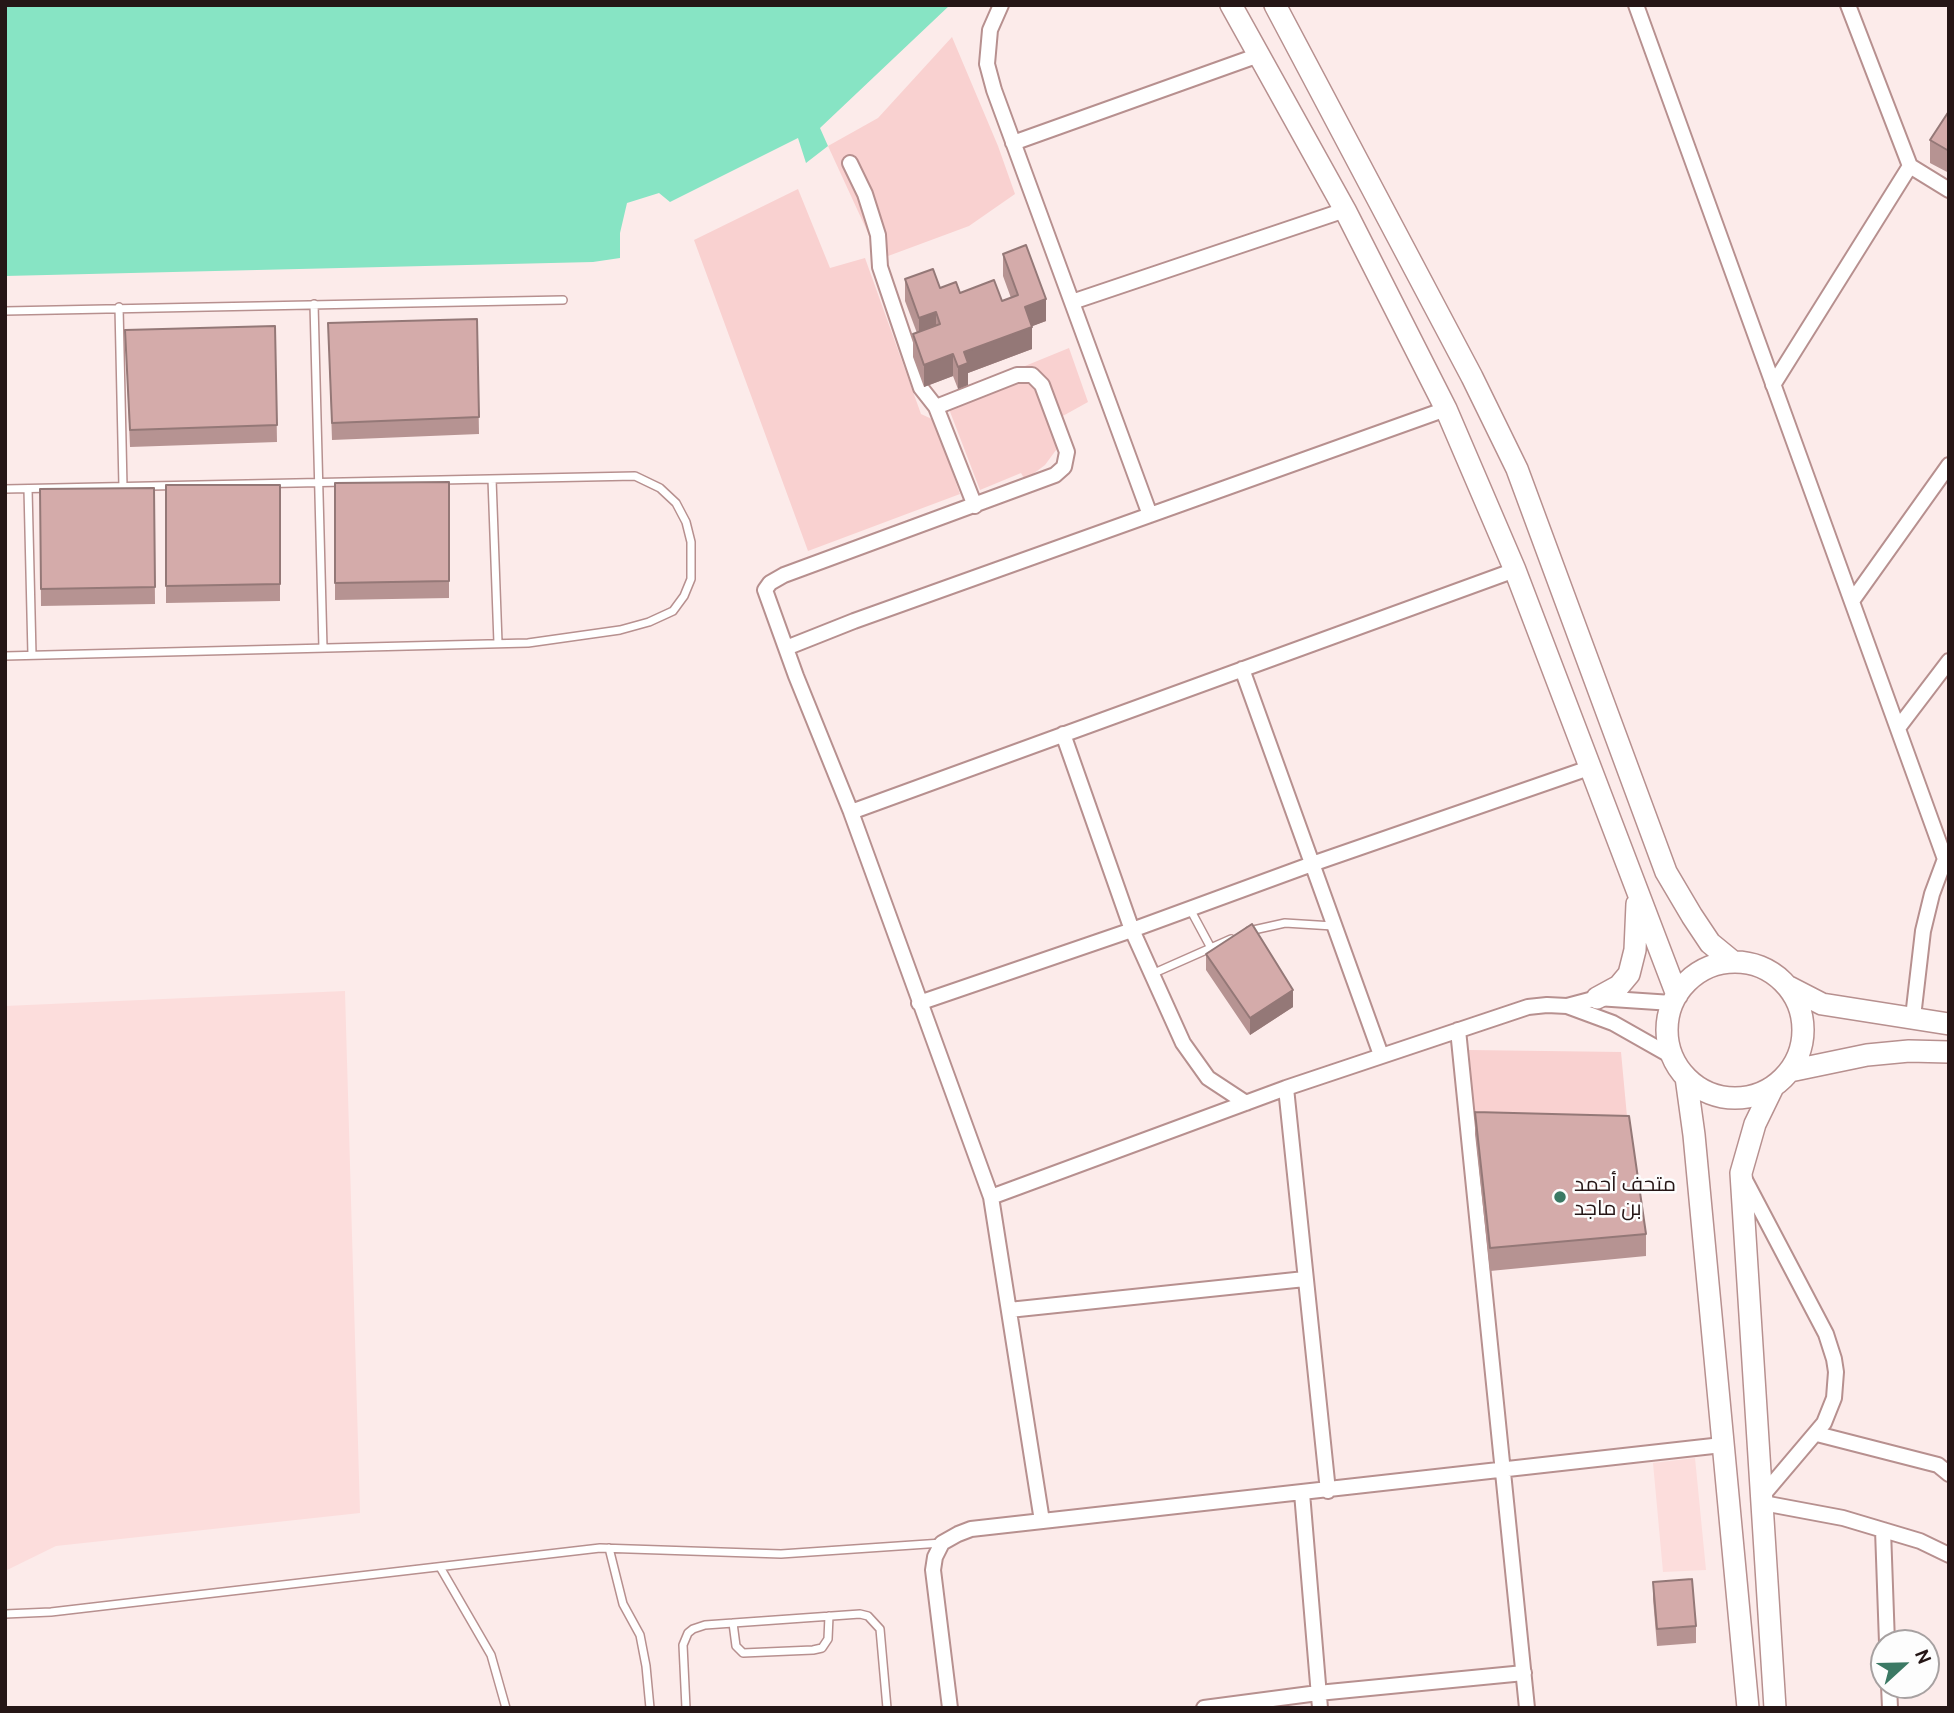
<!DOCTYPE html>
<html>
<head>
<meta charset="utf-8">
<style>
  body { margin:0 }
  #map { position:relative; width:1954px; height:1713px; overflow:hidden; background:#fcebea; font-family:Cabin,sans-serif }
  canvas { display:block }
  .frame { position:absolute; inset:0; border:7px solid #251616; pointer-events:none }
  .north { position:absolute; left:1870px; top:1629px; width:70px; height:70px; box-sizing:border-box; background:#fdfdfd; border:2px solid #a7a1a1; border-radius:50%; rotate:68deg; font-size:19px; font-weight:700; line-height:28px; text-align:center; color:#251616 }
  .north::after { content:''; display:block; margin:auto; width:24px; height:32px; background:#3b7964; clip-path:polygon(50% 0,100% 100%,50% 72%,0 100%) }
</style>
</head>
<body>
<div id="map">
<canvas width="1954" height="1713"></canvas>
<div class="frame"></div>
<div class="north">N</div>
</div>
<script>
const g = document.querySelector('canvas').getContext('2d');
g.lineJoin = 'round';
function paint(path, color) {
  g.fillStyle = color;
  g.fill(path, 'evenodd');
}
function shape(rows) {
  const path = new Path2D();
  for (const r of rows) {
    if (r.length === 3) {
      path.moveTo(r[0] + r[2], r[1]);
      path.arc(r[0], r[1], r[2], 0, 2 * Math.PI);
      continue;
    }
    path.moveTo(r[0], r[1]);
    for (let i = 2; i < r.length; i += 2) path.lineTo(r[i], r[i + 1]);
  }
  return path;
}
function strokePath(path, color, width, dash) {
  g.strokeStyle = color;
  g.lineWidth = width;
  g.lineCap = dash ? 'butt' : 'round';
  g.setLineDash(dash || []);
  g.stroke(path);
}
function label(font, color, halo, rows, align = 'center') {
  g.font = font + ' Cabin,Cairo,sans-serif';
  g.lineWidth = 5;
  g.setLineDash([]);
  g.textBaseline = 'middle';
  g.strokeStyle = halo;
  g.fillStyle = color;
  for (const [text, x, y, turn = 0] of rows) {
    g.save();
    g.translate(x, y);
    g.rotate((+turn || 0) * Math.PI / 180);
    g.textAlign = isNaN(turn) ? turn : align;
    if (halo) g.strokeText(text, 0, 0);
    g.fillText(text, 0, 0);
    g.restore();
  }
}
paint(shape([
  [345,991,360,1513,56,1546,5,1571,5,1006],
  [1695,1458,1706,1570,1663,1572,1653,1463]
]), '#fcdddc');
paint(shape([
  [952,37,998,146,1015,194,969,226,880,259,828,146,878,118],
  [798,189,830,268,865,258,921,414,934,420,960,494,808,551,694,240],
  [1069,348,1088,402,1052,422,1059,446,1045,465,1025,480,1021,473,980,490,949,409,1003,375],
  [1469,1050,1621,1052,1629,1138,1475,1134]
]), '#f9d1d0');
paint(shape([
  [5,5,950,5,820,128,828,146,806,163,798,138,670,202,659,193,627,203,620,233,620,258,593,262,5,276]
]), '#87e4c4');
const lane = shape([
  [314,304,323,648],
  [119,307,123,487],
  [5,311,563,300],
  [492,479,498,643],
  [5,489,635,476,660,488,676,503,686,522,691,542,691,579,684,596,673,611,649,622,620,630,528,643,5,656],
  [28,489,32,655],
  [1190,909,1211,948],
  [1249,931,1285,923,1333,926],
  [1152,974,1231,939],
  [609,1548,623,1604,640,1635,646,1666,650,1708],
  [440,1567,491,1655,506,1708],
  [5,1614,51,1612,600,1548,781,1554,942,1543],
  [733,1623,736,1646,743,1653,813,1650,822,1648,828,1639,829,1616],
  [686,1708,683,1645,688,1633,693,1629,705,1625,860,1614,868,1616,880,1629,887,1708]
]);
const street = shape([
  [1001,5,990,30,987,64,994,90,1150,515],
  [1636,5,1945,859],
  [1848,5,1910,166,1949,190],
  [1013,143,1259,55],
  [850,163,865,194,878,235,880,267,921,388,936,407,975,506],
  [1072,302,1345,210],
  [1773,385,1910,166],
  [936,407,1017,375,1032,375,1042,385,1067,452,1064,467,1055,475,784,575,770,583,765,590,796,676,851,812,991,1197,1042,1521],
  [1852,601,1949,465],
  [786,648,854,621,1446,409],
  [1242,669,1381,1055],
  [1898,728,1949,661],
  [1063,734,1132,930,1183,1043,1208,1078,1246,1103],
  [851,812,1515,570],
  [919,1003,1132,930,1312,864,1589,768],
  [1567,1006,1597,998,1672,1003],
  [1913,1017,1923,931,1932,894,1945,859,1949,855],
  [1458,1030,1527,1708],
  [1286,1088,1328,1491],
  [1745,1180,1826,1334,1834,1359,1836,1372,1834,1398,1824,1423,1763,1495],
  [991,1197,1286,1088,1528,1007,1547,1005,1567,1006,1613,1023,1673,1057],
  [1009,1310,1305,1279],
  [1817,1434,1938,1465,1949,1474],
  [1302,1493,1320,1708],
  [1763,1503,1843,1518,1920,1541,1949,1555],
  [1883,1530,1887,1643],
  [1889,1685,1890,1708],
  [950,1708,933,1570,935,1557,942,1543,958,1534,971,1529,1722,1445],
  [1204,1708,1318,1693,1524,1673]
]);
const secondary = shape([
  [1231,5,1345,210,1446,409,1515,570,1677,995],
  [1275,5,1472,377,1517,469,1666,872,1692,916,1710,943,1732,961],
  [1735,1030,68],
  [1789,987,1822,1004,1949,1024],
  [1597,998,1619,986,1629,974,1635,950,1637,904],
  [1790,1071,1867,1055,1909,1051,1949,1052],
  [1686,1077,1694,1135,1748,1708],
  [1773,1087,1755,1124,1741,1173,1775,1708]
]);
strokePath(lane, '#b7908f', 10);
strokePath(street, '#b7908f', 18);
strokePath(secondary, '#b7908f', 24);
strokePath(lane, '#fff', 7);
strokePath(street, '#fff', 14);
strokePath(secondary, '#fff', 21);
paint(shape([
  [1949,111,1949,173,1930,163,1930,140],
  [1003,254,1046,321,1032,326,1032,349,968,373,968,385,958,389,953,376,924,387,913,357,913,334,917,333,905,301,905,279,960,293,1002,301,1011,298,1003,276],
  [477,319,479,434,332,440,328,323],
  [275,326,277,442,130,447,125,330],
  [449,482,449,598,335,600,335,483],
  [166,485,280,485,280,601,166,603],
  [154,488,155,604,41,606,40,489],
  [1206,954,1293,1007,1250,1035,1206,970],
  [1475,1112,1646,1234,1646,1256,1490,1271,1475,1134],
  [1653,1582,1696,1626,1696,1643,1657,1646,1653,1599]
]), '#b69392');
paint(shape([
  [1046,299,1046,321,1025,329,1025,307],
  [936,312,936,334,919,341,919,318],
  [1032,327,1032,349,968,373,968,385,958,389,958,367,964,352],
  [953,354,953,376,924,387,924,365],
  [1293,990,1293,1007,1250,1035,1250,1018]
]), '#947877');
const building = shape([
  [1949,111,1949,151,1930,140,1949,111],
  [1026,245,1046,299,1025,307,1032,327,964,352,968,363,958,367,953,354,924,365,913,334,940,324,936,312,919,318,905,279,933,269,940,288,956,282,960,293,994,280,1002,301,1018,295,1003,254,1026,245],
  [477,319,479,417,332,423,328,323,477,319],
  [275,326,277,425,130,430,125,330,275,326],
  [449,482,449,581,335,583,335,483,449,482],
  [166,485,280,485,280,584,166,586,166,485],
  [154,488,155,587,41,589,40,489,154,488],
  [1252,924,1293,990,1250,1018,1206,954,1252,924],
  [1475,1112,1629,1116,1646,1234,1490,1248,1475,1112],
  [1692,1579,1696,1626,1657,1629,1653,1582,1692,1579]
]);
paint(building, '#d4abaa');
strokePath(building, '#947877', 2);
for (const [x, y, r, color] of [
  [1560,1197,7,"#3b7964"]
]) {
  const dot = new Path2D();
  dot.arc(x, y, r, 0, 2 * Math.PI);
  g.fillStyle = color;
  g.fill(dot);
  strokePath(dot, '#fdfdfd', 2.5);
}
label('21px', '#251616', '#fdfdfd', [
  ["متحف أحمد",1574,1185],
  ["بن ماجد",1574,1209]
], 'left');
</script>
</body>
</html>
